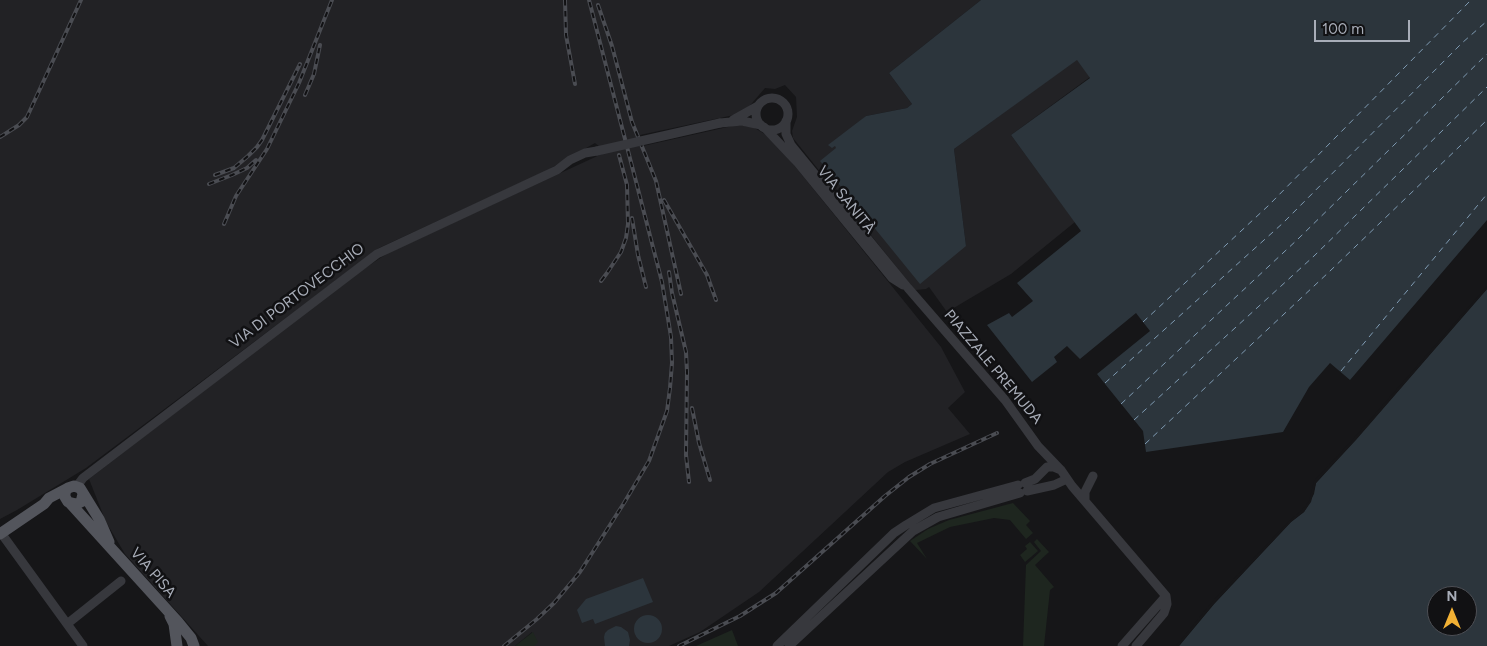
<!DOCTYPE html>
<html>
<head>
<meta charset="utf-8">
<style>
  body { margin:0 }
  #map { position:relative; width:1487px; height:646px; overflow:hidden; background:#161618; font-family:Figtree,sans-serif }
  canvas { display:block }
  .north { position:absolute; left:1427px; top:586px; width:50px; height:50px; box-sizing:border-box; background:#111113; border:1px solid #4d4f55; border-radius:50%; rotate:0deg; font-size:14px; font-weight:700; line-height:20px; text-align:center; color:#a8adb8 }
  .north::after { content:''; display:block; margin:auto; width:18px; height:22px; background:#f2b134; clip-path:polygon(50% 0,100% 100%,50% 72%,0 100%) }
  .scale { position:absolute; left:1314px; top:20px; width:96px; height:22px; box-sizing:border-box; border:2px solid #a8adb8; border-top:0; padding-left:6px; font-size:15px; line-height:18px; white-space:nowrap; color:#a8adb8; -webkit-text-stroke:4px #111113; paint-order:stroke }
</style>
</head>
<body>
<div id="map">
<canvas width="1487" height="646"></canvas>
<div class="north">N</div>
<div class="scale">100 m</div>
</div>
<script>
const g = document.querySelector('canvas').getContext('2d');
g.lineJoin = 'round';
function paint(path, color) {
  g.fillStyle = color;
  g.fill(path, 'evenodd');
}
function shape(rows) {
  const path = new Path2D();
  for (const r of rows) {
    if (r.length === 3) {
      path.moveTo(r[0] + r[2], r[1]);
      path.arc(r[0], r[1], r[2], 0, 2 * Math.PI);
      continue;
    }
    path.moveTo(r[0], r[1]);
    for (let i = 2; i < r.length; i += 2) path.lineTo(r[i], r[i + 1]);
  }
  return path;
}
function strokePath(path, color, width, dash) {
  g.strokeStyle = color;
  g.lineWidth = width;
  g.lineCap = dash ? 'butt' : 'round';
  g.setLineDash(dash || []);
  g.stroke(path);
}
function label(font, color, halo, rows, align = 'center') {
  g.font = font + ' Figtree,sans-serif';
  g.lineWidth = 5;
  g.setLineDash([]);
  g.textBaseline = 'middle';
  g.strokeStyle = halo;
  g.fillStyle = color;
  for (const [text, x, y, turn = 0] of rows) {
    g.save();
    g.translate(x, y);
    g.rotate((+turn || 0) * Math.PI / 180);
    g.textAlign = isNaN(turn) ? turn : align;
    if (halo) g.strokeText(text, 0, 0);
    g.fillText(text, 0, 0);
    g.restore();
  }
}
paint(shape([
  [0,0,981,0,889,73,912,104,907,108,866,116,835,146,966,246,954,149,1077,59,1090,77,1011,135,1075,222,1011,274,947,312,929,287,926,289,915,290,793,138,792,131,797,117,796,97,785,85,775,89,765,88,747,109,734,115,640,135,643,146,732,126,745,126,753,127,773,139,941,347,965,392,948,408,970,434,905,462,888,472,759,592,700,632,669,646,534,646,532,632,515,646,208,646,125,554,106,522,89,479,356,274,388,253,606,152,595,143,544,172,379,248,86,468,17,510,0,519]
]), '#222225');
paint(shape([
  [1013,503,1030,521,1026,525,1033,533,1026,539,1010,520,994,518,950,527,917,543,927,559,910,541,928,529,949,520],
  [1037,539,1049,552,1035,565,1054,587,1050,590,1044,646,1023,646,1026,565,1041,551,1034,542],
  [1030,542,1038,551,1025,562,1020,555,1027,549,1025,546],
  [732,630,738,646,696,646],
  [533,632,538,642,534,646,515,646]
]), '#1e261f');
paint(shape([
  [981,0,1487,0,1487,220,1350,380,1330,363,1309,387,1283,432,1146,452,1143,431,1097,374,1150,331,1136,313,1080,359,1067,346,1054,357,1057,362,1032,382,987,325,1009,313,1012,317,1033,301,1017,283,1081,231,1011,135,1090,78,1077,60,954,149,966,246,920,284,820,161,836,148,835,146,832,148,828,145,866,116,907,108,912,104,889,73],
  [1487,289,1487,646,1179,646,1214,604,1291,522,1304,512,1314,494,1316,483,1356,439],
  [1437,596,1467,596,1467,626,1437,626],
  [643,578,653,602,595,624,593,619,582,623,577,610,586,599],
  [648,629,14],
  [616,626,621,627,628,632,630,640,629,646,605,646,604,637,605,633,608,630]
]), '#2c353c');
paint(shape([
  [1487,286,1487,289,1356,440,1316,483,1311,502,1304,512,1291,522,1214,604,1179,646,1176,646,1212,602,1289,521,1302,510,1309,501,1314,481,1354,438]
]), '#161618');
strokePath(shape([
  [1143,322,1268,206,1471,0],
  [1341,371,1487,194],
  [1105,383,1283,223,1462,43,1487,21],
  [1121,404,1298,239,1487,54],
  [1134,420,1314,256,1487,87],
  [1145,444,1329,272,1487,120]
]), '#7f9bb3', 1, [6, 5]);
strokePath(shape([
  [772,114,16],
  [733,120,758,106],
  [786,121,786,134,791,145,908,288,1005,400,1038,446,1061,470,1072,486,1166,596,1167,604,1164,613,1136,646],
  [720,123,742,121,761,125],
  [764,127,798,163,892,278,903,285],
  [1025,483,1035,479,1047,467,1054,467,1061,470],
  [77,486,83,478,377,254,557,170,570,160,585,153,597,151],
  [1027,491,1054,485,1067,479],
  [1085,501,1085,492,1093,476],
  [1,533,83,646],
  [67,624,121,581],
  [777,646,894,533,906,525,934,508,1018,485],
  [789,646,913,531,938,517,1020,493],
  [1122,646,1166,596]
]), '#37383d', 9);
strokePath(shape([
  [83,494,81,502,76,504,68,502,65,497,65,492,68,488,74,486,80,488,99,519,109,542],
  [70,503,178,622,191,638,194,646],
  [0,534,44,504,49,498,68,488],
  [170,616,174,624,177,646]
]), '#53555c', 11);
const rail = shape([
  [565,0,566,35,575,84],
  [598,5,612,46,632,122,656,181,681,294],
  [305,95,314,74,320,45],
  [0,137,19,125,27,117,81,0],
  [215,175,234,168,248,156,257,147,262,140,300,64],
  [209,184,232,175,247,168,256,160],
  [664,200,707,275,716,300],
  [632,218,638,255,646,287],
  [224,224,236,196,267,149,299,83,332,0],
  [669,272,672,293,686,352,687,372,686,455,689,482],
  [601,281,607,273,621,252,626,238,628,224,627,185,619,155],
  [692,408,699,443,710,480],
  [504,646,537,619,554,603,580,572,624,503,649,461,667,411,670,388,672,363,671,337,662,282,589,0],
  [679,646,740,616,776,593,885,496,909,477,930,464,997,433]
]);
strokePath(rail, '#4a4c52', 4);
strokePath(rail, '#111113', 2, [5.5]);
strokePath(shape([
  [597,151,720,123]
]), '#37383d', 9);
label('15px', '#a8adb8', '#111113', [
  ["VIA SANITÀ",846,200,51],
  ["VIA DI PORTOVECCHIO",297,296,-37],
  ["PIAZZALE PREMUDA",993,367,50],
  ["VIA PISA",153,573,49]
]);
</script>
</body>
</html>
